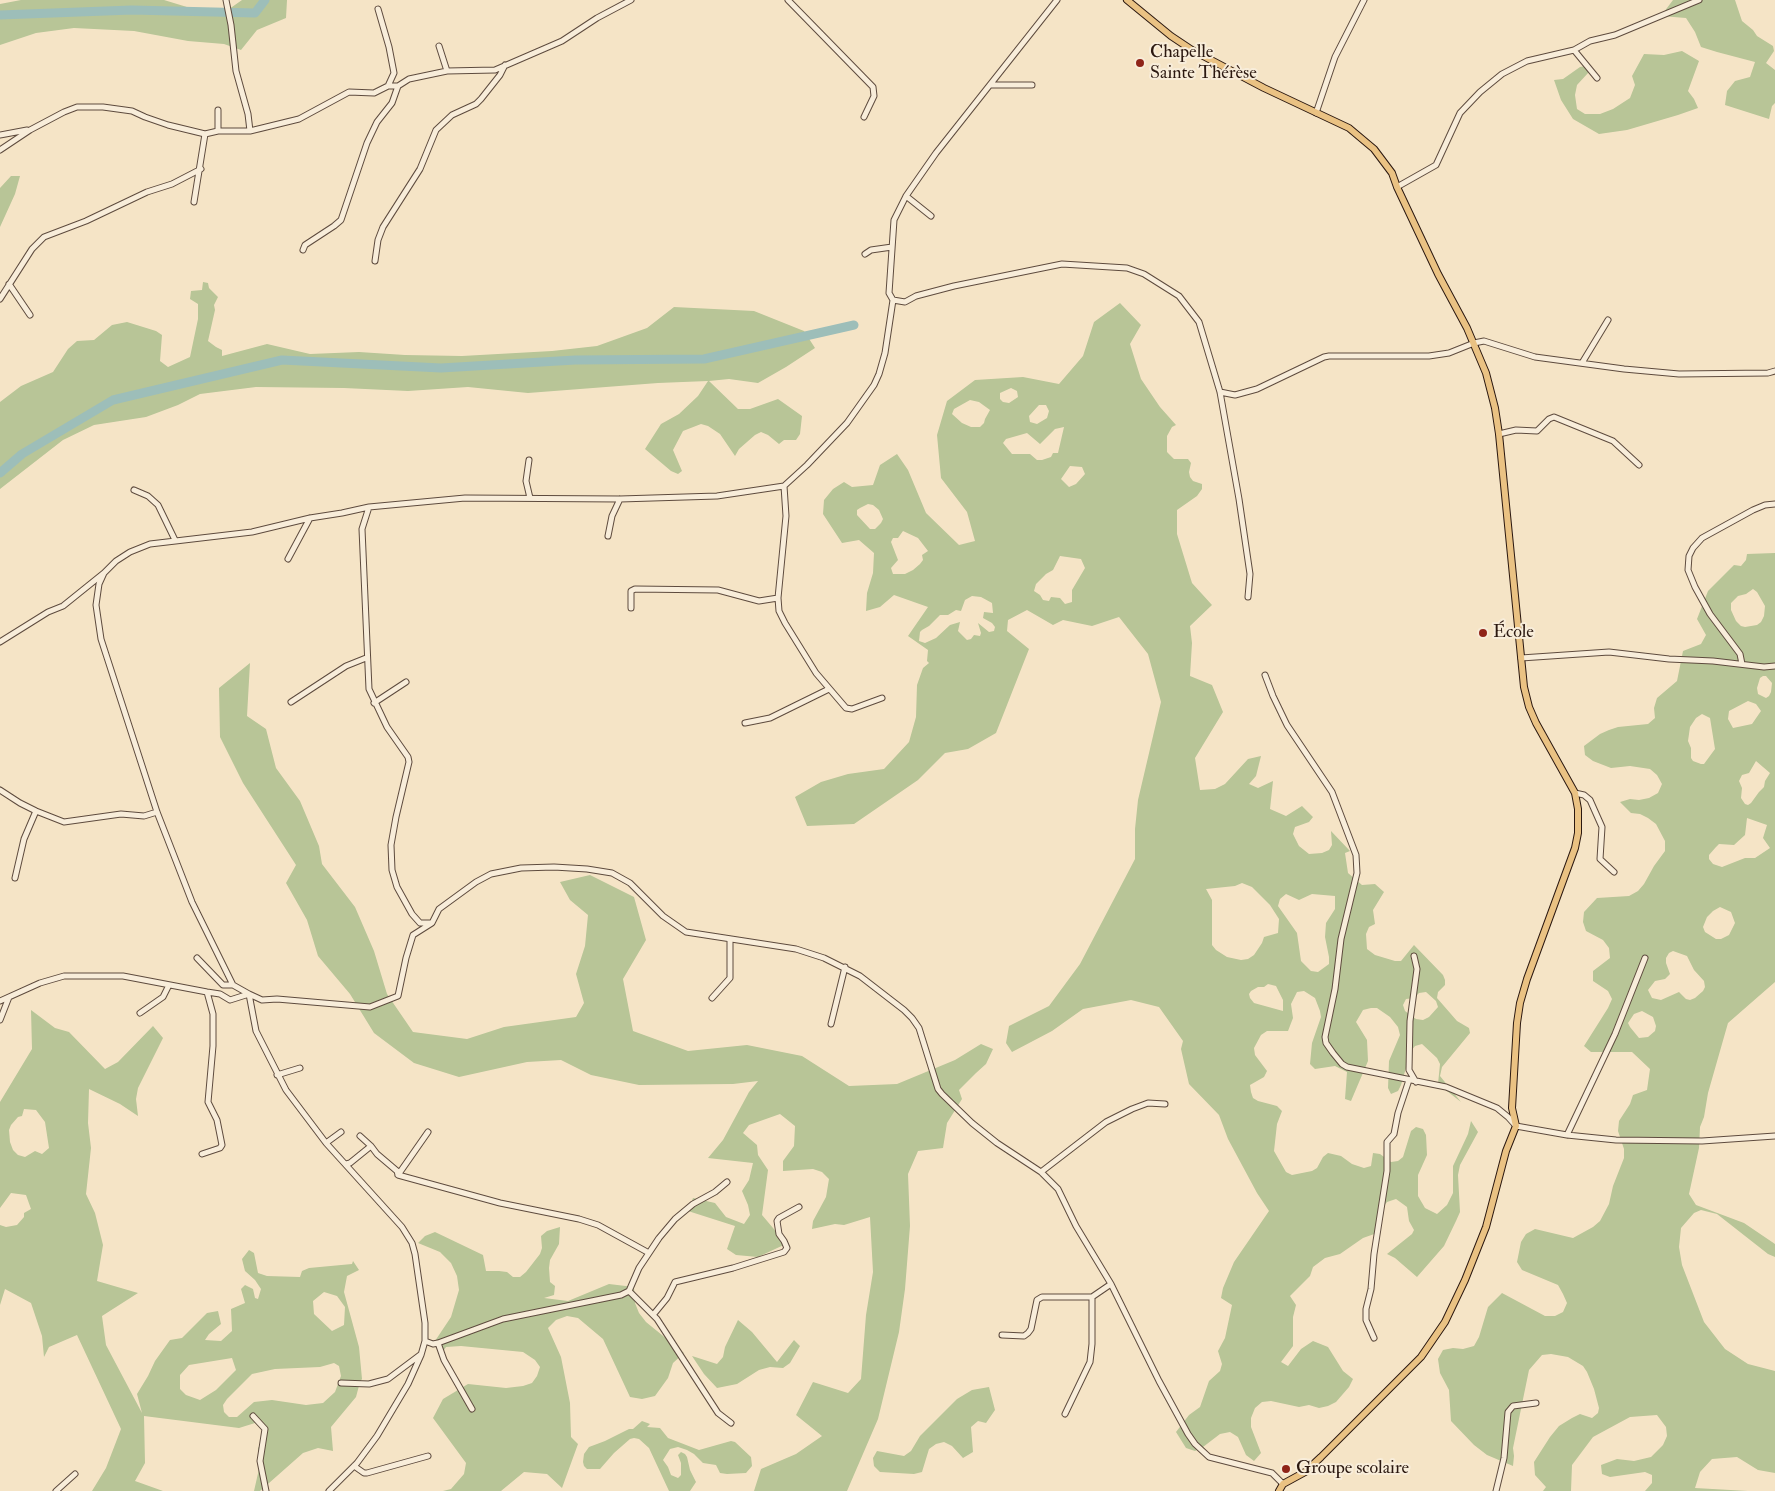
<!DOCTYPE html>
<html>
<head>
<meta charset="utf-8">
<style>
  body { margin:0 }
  canvas { display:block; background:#f5e4c6 }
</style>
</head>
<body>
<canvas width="1775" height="1491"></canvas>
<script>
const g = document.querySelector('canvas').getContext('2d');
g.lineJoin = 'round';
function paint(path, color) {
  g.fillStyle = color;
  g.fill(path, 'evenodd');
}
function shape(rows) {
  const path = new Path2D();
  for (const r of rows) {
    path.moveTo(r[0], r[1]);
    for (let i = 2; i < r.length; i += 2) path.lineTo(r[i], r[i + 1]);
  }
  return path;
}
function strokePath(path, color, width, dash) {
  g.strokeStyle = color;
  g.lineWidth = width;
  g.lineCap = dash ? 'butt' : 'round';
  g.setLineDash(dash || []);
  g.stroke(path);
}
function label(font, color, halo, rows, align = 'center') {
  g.font = font + ' "IM FELL Double Pica",serif';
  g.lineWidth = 4;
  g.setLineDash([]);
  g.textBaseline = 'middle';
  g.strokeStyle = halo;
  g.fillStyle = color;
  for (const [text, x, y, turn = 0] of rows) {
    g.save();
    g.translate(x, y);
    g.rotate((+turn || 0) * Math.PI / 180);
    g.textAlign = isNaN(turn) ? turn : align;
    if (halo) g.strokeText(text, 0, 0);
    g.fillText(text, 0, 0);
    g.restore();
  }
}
paint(shape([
  [21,0,164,0,200,11,222,14,242,0,287,0,286,18,257,30,241,50,224,44,188,41,134,31,74,28,36,33,0,45,0,4],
  [1673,0,1735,0,1742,21,1753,30,1757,36,1773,46,1774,51,1766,63,1775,70,1775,103,1772,106,1769,119,1725,105,1727,91,1735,81,1750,77,1755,62,1717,52,1701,47,1695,32,1686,18,1661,16],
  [1682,51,1699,61,1688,91,1694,99,1698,108,1678,115,1627,130,1599,134,1573,119,1561,100,1554,80,1563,79,1580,67,1585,66,1589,69,1588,73,1577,85,1575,95,1577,109,1585,114,1600,114,1613,109,1630,98,1635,85,1632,76,1644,54,1664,55],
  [11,176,20,176,15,194,0,227,0,188],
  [203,282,208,283,209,288,218,297,214,305,215,310,208,341,216,347,222,350,222,356,267,344,310,354,359,352,405,355,462,356,552,351,597,346,647,328,674,307,754,311,804,331,815,348,786,367,758,383,729,379,709,381,738,409,750,409,778,399,802,416,800,434,796,440,784,440,779,444,768,435,761,432,755,435,739,449,735,456,720,434,708,426,701,424,683,431,673,450,682,471,678,474,671,471,645,449,661,424,679,414,698,396,708,381,658,383,528,393,468,387,408,391,344,388,256,387,200,394,178,405,146,417,94,425,63,440,0,489,0,402,21,386,53,372,68,349,77,341,94,340,112,325,127,322,156,331,162,335,160,361,168,367,190,357,198,319,198,304,190,299,191,291,202,290],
  [1120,303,1141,325,1130,344,1141,379,1160,407,1176,425,1172,427,1167,436,1167,452,1174,459,1188,459,1191,463,1189,472,1190,477,1193,481,1202,484,1202,489,1197,496,1177,510,1177,534,1192,583,1212,605,1190,626,1192,643,1190,676,1212,685,1223,712,1195,758,1200,790,1215,789,1225,784,1248,759,1261,756,1256,776,1249,784,1258,788,1273,781,1270,809,1286,816,1302,806,1313,817,1309,822,1295,827,1293,834,1299,846,1309,854,1322,853,1329,850,1332,845,1331,831,1350,851,1345,853,1348,873,1362,885,1375,884,1384,892,1373,910,1375,924,1369,927,1366,934,1367,949,1375,955,1395,961,1401,961,1414,945,1443,975,1445,980,1445,985,1438,992,1437,998,1457,1021,1469,1028,1470,1033,1442,1067,1440,1076,1461,1102,1438,1084,1440,1064,1437,1058,1422,1044,1415,1046,1411,1051,1401,1085,1398,1091,1391,1094,1388,1088,1389,1061,1400,1035,1398,1027,1390,1017,1377,1008,1371,1008,1363,1010,1356,1022,1367,1040,1368,1061,1351,1101,1345,1099,1347,1072,1335,1066,1315,1069,1310,1064,1312,1043,1321,1017,1320,1011,1315,998,1304,991,1297,992,1291,1004,1293,1018,1288,1031,1267,1031,1261,1035,1254,1048,1255,1055,1267,1071,1264,1077,1250,1085,1251,1092,1253,1098,1258,1101,1277,1106,1282,1111,1277,1124,1274,1151,1286,1172,1292,1175,1312,1171,1317,1168,1323,1157,1328,1153,1341,1156,1352,1164,1364,1168,1371,1166,1373,1153,1380,1154,1391,1162,1398,1161,1403,1157,1411,1131,1416,1127,1423,1129,1426,1135,1427,1155,1418,1175,1418,1196,1425,1208,1437,1214,1447,1205,1453,1193,1453,1166,1468,1134,1471,1121,1478,1132,1460,1165,1458,1175,1460,1212,1456,1221,1444,1246,1417,1277,1395,1258,1387,1254,1412,1234,1414,1230,1409,1221,1407,1207,1396,1199,1387,1202,1384,1206,1381,1215,1380,1230,1377,1233,1363,1238,1340,1254,1325,1258,1313,1267,1310,1276,1290,1296,1296,1305,1293,1317,1293,1346,1281,1362,1288,1366,1301,1349,1313,1341,1328,1347,1343,1371,1353,1379,1349,1387,1336,1402,1328,1406,1319,1408,1309,1405,1299,1407,1271,1401,1262,1402,1255,1408,1251,1418,1251,1427,1261,1453,1254,1461,1246,1455,1238,1437,1230,1432,1220,1434,1203,1447,1195,1451,1186,1448,1176,1432,1189,1415,1200,1407,1209,1381,1220,1371,1222,1364,1218,1351,1225,1338,1232,1305,1221,1298,1223,1288,1234,1262,1269,1211,1257,1193,1228,1139,1219,1115,1189,1084,1181,1049,1183,1041,1159,1007,1131,1000,1083,1009,1052,1031,1012,1052,1006,1043,1009,1026,1049,1006,1080,964,1135,859,1135,829,1138,800,1161,702,1148,654,1119,617,1092,626,1063,620,1053,625,1027,610,1008,620,1007,631,1029,649,996,733,968,749,945,753,918,780,854,824,807,826,795,797,821,782,848,774,884,769,909,742,916,717,917,685,923,668,929,663,927,661,928,650,908,636,928,607,894,595,880,607,866,611,867,593,873,573,874,553,859,540,842,543,823,514,824,500,833,489,844,482,852,487,873,485,880,465,897,454,908,470,926,513,959,545,975,541,967,512,941,478,937,435,947,401,975,380,1023,377,1059,384,1083,356,1094,322],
  [1011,388,1017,391,1018,397,1009,403,1003,402,1000,399,1000,393],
  [970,400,979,402,990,410,985,419,984,423,980,427,971,427,962,423,952,414,954,409],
  [1039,405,1046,405,1049,411,1047,418,1037,424,1030,422,1029,416],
  [1064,427,1058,453,1053,453,1051,457,1042,460,1037,460,1030,454,1012,454,1003,443,1006,439,1027,433,1040,444,1055,429],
  [1070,466,1082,467,1085,474,1076,484,1069,487,1061,479],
  [868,504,873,505,879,510,883,519,881,523,875,529,870,529,857,515,857,510,860,508],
  [903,531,918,538,928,551,922,555,923,560,920,564,913,570,905,574,893,574,891,568,898,560,891,542,893,538,898,538],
  [1060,556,1081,559,1085,568,1072,590,1072,602,1065,604,1060,598,1051,597,1049,601,1043,600,1040,595,1034,591,1036,584,1046,574,1053,570],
  [972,596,981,597,992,603,993,613,984,612,983,618,992,623,995,627,994,631,989,632,978,623,981,633,980,636,974,635,971,639,967,640,958,631,960,622,950,625,936,638,925,643,919,641,920,632,922,630,929,626,940,615,948,615,956,610,961,611,965,600],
  [1242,883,1252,887,1270,905,1279,919,1278,933,1264,937,1262,943,1254,955,1248,959,1241,960,1227,957,1216,950,1212,945,1212,900,1206,889,1235,886],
  [1286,894,1299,900,1312,894,1335,896,1335,909,1326,923,1325,937,1329,957,1329,964,1318,972,1311,971,1301,961,1297,933,1278,906,1280,899],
  [1268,984,1276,986,1283,1000,1283,1011,1254,1003,1250,998,1249,994,1251,991,1258,987,1264,987],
  [1426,992,1436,1001,1438,1007,1429,1017,1423,1020,1416,1019,1405,1011,1403,1005,1406,999,1414,998,1419,993],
  [1775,553,1775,982,1728,1023,1708,1093,1704,1117,1700,1127,1699,1148,1689,1194,1696,1205,1744,1223,1775,1244,1775,1257,1768,1254,1717,1214,1701,1210,1694,1213,1681,1228,1679,1247,1682,1265,1704,1322,1725,1349,1748,1364,1775,1371,1775,1473,1758,1470,1737,1457,1712,1459,1700,1472,1695,1488,1748,1491,1645,1491,1652,1483,1652,1475,1645,1472,1610,1477,1602,1474,1601,1465,1617,1459,1634,1461,1651,1457,1663,1445,1667,1436,1666,1427,1657,1415,1630,1417,1593,1437,1572,1465,1571,1491,1543,1491,1546,1487,1535,1475,1534,1462,1550,1437,1559,1426,1572,1418,1580,1414,1592,1418,1598,1413,1599,1408,1594,1389,1587,1372,1583,1366,1568,1357,1551,1354,1542,1355,1529,1370,1513,1448,1514,1456,1513,1466,1487,1455,1474,1445,1451,1421,1449,1390,1440,1373,1438,1359,1443,1350,1453,1348,1463,1349,1474,1346,1479,1337,1488,1307,1502,1293,1545,1316,1555,1316,1563,1312,1567,1303,1563,1294,1558,1285,1522,1270,1517,1262,1521,1242,1526,1234,1535,1229,1573,1238,1593,1227,1600,1221,1609,1204,1613,1186,1624,1158,1624,1149,1618,1131,1619,1121,1630,1104,1633,1095,1647,1090,1650,1069,1632,1052,1591,1052,1584,1046,1608,1008,1612,999,1608,991,1593,981,1593,971,1610,958,1609,948,1603,940,1586,931,1583,922,1584,912,1597,898,1629,896,1638,891,1644,884,1654,866,1665,851,1665,841,1656,824,1648,818,1640,814,1631,813,1620,802,1630,799,1639,800,1649,798,1658,793,1662,784,1657,775,1650,769,1630,766,1611,768,1593,761,1585,755,1584,746,1600,734,1609,730,1618,727,1648,724,1655,718,1654,708,1657,698,1677,681,1683,651,1701,644,1706,635,1697,619,1708,591,1734,565,1741,566,1746,560,1747,554],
  [1753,589,1757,592,1765,606,1764,616,1761,622,1757,625,1745,627,1741,626,1736,621,1731,610,1731,603,1738,596,1746,594],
  [1763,676,1766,676,1772,683,1771,692,1769,696,1766,698,1758,694,1757,688,1760,678],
  [1748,701,1756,704,1761,711,1752,724,1733,728,1728,719,1729,711],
  [1702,714,1710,718,1715,749,1704,764,1701,764,1693,761,1691,758,1691,748,1688,741,1690,727,1696,718],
  [1756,761,1770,773,1765,781,1764,787,1759,792,1751,803,1748,805,1745,804,1741,798,1742,788,1739,781,1742,775,1749,773],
  [1747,818,1767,825,1763,838,1770,848,1755,858,1745,858,1722,867,1713,864,1709,859,1709,855,1716,847,1719,844,1734,845,1745,835],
  [1720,907,1731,912,1735,923,1729,935,1721,939,1716,939,1705,932,1703,927,1707,917,1713,911],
  [1673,951,1687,956,1694,970,1704,981,1705,987,1703,991,1695,998,1690,1000,1686,999,1679,992,1661,1000,1652,998,1648,990,1655,981,1665,979,1670,974,1666,963,1666,958,1669,953],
  [1642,1011,1653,1017,1656,1026,1655,1031,1648,1037,1639,1038,1630,1027,1628,1023,1634,1014],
  [250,663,247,716,266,729,276,768,300,801,319,846,322,864,355,907,374,951,387,994,413,1032,467,1039,504,1027,576,1017,584,1003,576,974,585,946,588,915,570,900,560,882,590,875,634,897,646,940,623,979,633,1031,688,1051,747,1045,802,1056,849,1086,897,1084,955,1060,981,1044,993,1049,986,1064,976,1073,959,1090,962,1099,947,1123,943,1148,918,1151,908,1174,910,1226,905,1289,899,1332,878,1419,847,1491,754,1491,761,1469,796,1454,822,1436,796,1415,813,1382,848,1393,861,1379,866,1315,873,1272,870,1217,844,1225,835,1224,812,1229,813,1221,826,1197,829,1179,822,1172,813,1169,783,1171,783,1161,794,1146,795,1126,780,1114,749,1125,743,1133,757,1145,758,1155,768,1170,762,1215,784,1241,788,1243,758,1257,736,1255,727,1249,735,1226,688,1211,693,1198,715,1203,726,1217,744,1224,750,1215,748,1205,742,1191,749,1180,753,1163,708,1158,723,1140,749,1092,758,1081,733,1084,639,1085,591,1075,561,1060,527,1062,459,1077,414,1063,374,1033,350,994,318,956,307,920,286,883,296,865,243,783,220,737,219,688],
  [31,1010,55,1028,69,1032,105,1069,118,1062,153,1026,163,1038,138,1088,136,1099,138,1116,120,1104,89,1089,88,1123,91,1148,86,1194,95,1213,103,1245,97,1281,138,1293,102,1316,106,1345,142,1413,137,1394,148,1376,155,1361,170,1340,182,1338,207,1313,218,1311,221,1324,209,1334,205,1340,221,1341,232,1331,231,1309,245,1303,241,1289,245,1285,253,1289,255,1298,258,1299,261,1289,255,1280,245,1271,242,1259,249,1250,254,1253,258,1273,267,1276,300,1277,302,1271,309,1268,352,1264,353,1261,359,1270,347,1276,344,1292,359,1347,362,1379,360,1382,356,1397,331,1427,333,1451,318,1448,303,1453,260,1491,254,1491,259,1469,258,1448,266,1437,266,1430,255,1423,239,1428,144,1416,145,1463,135,1481,163,1491,92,1491,106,1468,121,1429,77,1335,49,1347,44,1357,42,1336,31,1303,5,1289,0,1305,0,1225,6,1227,17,1225,24,1217,24,1213,31,1209,26,1195,11,1193,0,1208,0,1102,32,1049],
  [24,1109,36,1110,45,1122,49,1148,42,1154,35,1151,25,1157,18,1155,13,1150,10,1142,9,1130,11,1125,18,1117,22,1116],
  [324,1292,337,1296,345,1307,344,1325,332,1331,314,1314,313,1301],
  [232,1358,236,1370,216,1390,200,1400,186,1395,180,1389,180,1375,189,1365],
  [334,1363,339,1366,341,1376,335,1392,323,1403,306,1405,272,1400,254,1402,237,1417,229,1417,224,1412,223,1405,227,1399,252,1374,275,1369,320,1367],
  [560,1227,559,1244,550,1260,549,1268,550,1282,555,1286,554,1295,544,1298,568,1301,609,1284,634,1287,635,1303,639,1313,646,1322,684,1353,673,1363,668,1378,655,1396,642,1399,630,1397,603,1339,578,1318,567,1316,556,1320,548,1328,561,1357,570,1403,571,1437,578,1444,562,1488,547,1474,524,1472,501,1491,443,1491,451,1489,464,1474,466,1463,433,1418,443,1399,468,1384,506,1388,523,1386,532,1383,537,1376,540,1367,535,1360,523,1352,461,1346,446,1347,442,1353,435,1341,451,1317,459,1290,457,1276,451,1263,440,1252,418,1243,425,1236,435,1232,483,1255,486,1271,499,1271,507,1272,513,1277,520,1277,526,1272,540,1254,542,1248,541,1236,547,1231],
  [738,1320,752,1332,777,1362,794,1340,800,1346,790,1363,783,1368,770,1367,759,1370,737,1384,717,1388,704,1374,692,1356,717,1364,723,1357,725,1347],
  [989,1387,995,1410,986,1423,978,1421,971,1427,973,1452,963,1458,952,1446,944,1442,936,1444,929,1449,922,1472,914,1474,880,1472,874,1466,873,1458,877,1451,904,1456,911,1451,920,1436,957,1399,972,1390],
  [642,1421,650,1424,647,1427,660,1428,668,1438,699,1450,731,1441,735,1442,751,1457,752,1466,746,1473,727,1474,720,1473,716,1465,703,1463,694,1454,687,1450,678,1447,670,1449,663,1460,668,1467,671,1475,678,1478,681,1475,681,1463,678,1455,681,1452,685,1454,687,1457,690,1470,696,1482,690,1491,669,1491,649,1448,639,1439,634,1438,630,1439,614,1453,600,1469,587,1469,584,1466,583,1462,584,1454,589,1447,605,1441,629,1429,633,1429]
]), '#b8c597');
strokePath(shape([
  [0,15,132,10,255,13,265,0],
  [0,473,22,454,113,400,282,360,441,368,575,360,704,359,854,325]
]), '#9dbeb9', 9);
const minor = shape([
  [226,0,231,25,236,71,248,114,250,131],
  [788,0,873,87,874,96,864,117],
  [378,9,389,47,394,73,388,86],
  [439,46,447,71],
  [1574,50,1597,78],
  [990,85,1032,85],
  [218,110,218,131],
  [1316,113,1335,57,1364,0],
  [0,135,27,130],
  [0,150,30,130,64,112,77,107,103,107,132,111,145,117,168,125,205,134,218,131,250,131,299,119,349,92,374,93,388,86,398,86,409,79,447,71,495,70,562,41,597,18,631,0],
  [1397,187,1436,165,1460,113,1480,92,1502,74,1527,61,1574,50,1590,41,1615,35,1699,0],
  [906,196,931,216],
  [194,202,205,134],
  [303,250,305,245,334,226,341,220,367,143,377,122,392,103,398,86],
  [865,254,871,250,892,247],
  [375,261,378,240,383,227,420,169,436,130,452,115,476,104,481,99,500,75,505,65],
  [9,284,30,315],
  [0,299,32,249,44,237,86,221,147,192,172,184,201,169],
  [893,300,905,302,916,296,954,286,1062,264,1127,268,1144,274,1179,296,1199,322,1220,392,1239,499,1250,574,1248,597],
  [1582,363,1608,320],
  [1220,392,1235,395,1257,389,1324,357,1329,356,1429,356,1449,353,1474,343,1484,341,1535,357,1624,369,1679,374,1768,373,1775,371],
  [1499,434,1516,430,1537,431,1549,419,1554,417,1613,441,1639,465],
  [529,460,526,481,530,498],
  [784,486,786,516,778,598,779,611,785,623,816,673,846,708,852,709,882,698],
  [134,490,148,496,158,505,175,540],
  [369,507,362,529,369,689,387,727,408,757,409,762,396,817,391,845,392,870,397,887,412,914,420,923,431,923],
  [608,536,612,516,620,499],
  [288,559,310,518],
  [631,608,631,591,635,589,718,590,759,601,778,598],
  [0,642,48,612,63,606,104,573],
  [1521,658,1609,652,1669,659,1713,661,1764,667,1775,666],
  [1742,664,1740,654,1710,614,1695,587,1688,570,1689,556,1693,548,1702,538,1753,510,1765,505,1775,504],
  [1265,675,1273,696,1287,725,1332,792,1356,855,1357,873,1341,939,1335,989,1325,1037,1326,1043,1333,1053,1342,1064,1347,1067,1446,1087,1497,1108,1508,1117,1516,1126,1567,1135,1616,1140,1702,1141,1775,1136],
  [291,702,346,666,366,658],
  [374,703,406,682],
  [745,723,770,718,829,689],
  [0,790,20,803,36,811,64,822,121,814,144,816,157,812],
  [1575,793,1584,795,1590,800,1602,827,1600,859,1614,872],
  [15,878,24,839,36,811],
  [1414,956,1417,969,1410,1021,1409,1070,1416,1082],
  [197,958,223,985,233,985],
  [712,998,730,978,730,939],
  [0,1001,40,983,64,976,123,976,207,992,220,994,230,1000,249,994,262,1000,277,999,370,1007,398,996,406,958,413,935,432,923,439,909,476,882,491,874,521,868,554,867,587,869,612,873,630,883,663,916,686,932,796,949,824,958,860,976,904,1010,912,1018,919,1028,938,1089,942,1094,972,1123,997,1143,1041,1172,1058,1189,1076,1226,1111,1284,1159,1381,1188,1434,1195,1444,1209,1457,1272,1473,1283,1484],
  [140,1013,163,997,169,985],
  [0,1020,9,997],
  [831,1024,845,967],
  [277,1075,300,1068],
  [1567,1135,1615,1034,1645,958],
  [360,1136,371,1146],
  [326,1143,341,1132],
  [202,1154,220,1148,222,1145,217,1120,208,1102,213,1046,213,1014,207,992],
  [346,1164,350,1163,371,1146,377,1154,397,1171,398,1175,500,1203,579,1219,598,1225,649,1253],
  [1041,1172,1106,1122,1132,1109,1148,1103,1165,1104],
  [398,1175,428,1132],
  [727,1182,715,1192,693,1204,675,1219,659,1238,639,1268,629,1291,657,1319,718,1413,731,1423],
  [653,1315,667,1298,675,1282,733,1268,784,1252,787,1248,784,1241,779,1234,777,1221,779,1218,799,1207],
  [1002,1335,1024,1336,1028,1333,1031,1329,1037,1300,1042,1297,1092,1297,1111,1284],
  [1374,1338,1366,1320,1366,1309,1371,1289,1374,1254,1387,1171,1387,1142,1394,1134,1398,1113,1409,1080],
  [425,1341,433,1344,438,1343,503,1319,621,1295,629,1291],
  [438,1343,444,1360,472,1409],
  [341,1383,369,1384,388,1379,420,1355],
  [1065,1414,1090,1362,1092,1344,1092,1297],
  [253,1416,265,1429,260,1461,266,1491],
  [354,1466,364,1473,367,1473,428,1456],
  [56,1491,75,1474],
  [329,1491,357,1463,377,1436,408,1384,421,1355,425,1341,425,1323,415,1254,412,1243,402,1227,326,1143,286,1090,256,1031,249,994,233,985,192,902,157,812,101,639,96,605,99,584,104,573,116,561,130,552,150,544,252,532,310,518,342,513,369,507,465,498,620,499,717,496,784,486,807,465,847,423,874,385,879,374,885,353,893,300,889,293,894,220,906,196,936,153,1057,0],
  [1496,1491,1504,1458,1508,1412,1513,1406,1536,1403]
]);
const major = shape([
  [1127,0,1171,36,1192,50,1264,88,1349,128,1374,149,1392,173,1397,187,1438,274,1467,328,1486,373,1495,408,1499,434,1524,687,1529,707,1536,723,1575,793,1578,809,1578,833,1575,848,1527,979,1520,1003,1517,1023,1512,1108,1516,1126,1506,1151,1486,1227,1465,1280,1445,1322,1421,1357,1321,1457,1305,1472,1283,1484,1279,1491]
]);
strokePath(minor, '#5e4b3e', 7);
strokePath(major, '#2b1810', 8);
strokePath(minor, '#f8edda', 5);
strokePath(major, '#eac283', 6);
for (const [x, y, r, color] of [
  [1140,63,5,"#8f2418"],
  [1483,633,5,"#8f2418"],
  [1286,1469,5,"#8f2418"]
]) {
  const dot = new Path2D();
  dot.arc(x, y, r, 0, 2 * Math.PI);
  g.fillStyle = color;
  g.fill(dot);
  strokePath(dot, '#f8edda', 2);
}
label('18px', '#2b1810', '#f8edda', [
  ["Chapelle",1150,53],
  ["Sainte Thérèse",1150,74],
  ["École",1493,633],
  ["Groupe scolaire",1296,1469]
], 'left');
</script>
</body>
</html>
